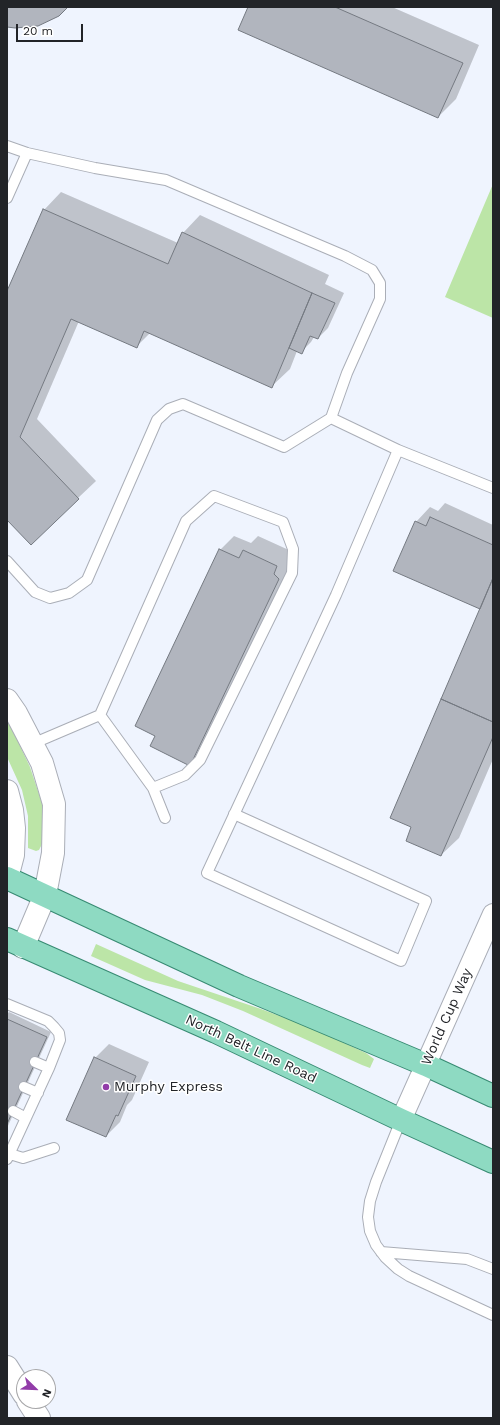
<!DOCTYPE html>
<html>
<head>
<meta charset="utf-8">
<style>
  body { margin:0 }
  #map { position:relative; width:500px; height:1425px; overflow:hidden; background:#eff4fe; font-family:"Work Sans",sans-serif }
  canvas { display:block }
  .frame { position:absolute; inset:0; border:8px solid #222428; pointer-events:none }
  .north { position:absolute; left:16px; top:1369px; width:40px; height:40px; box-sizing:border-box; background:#fff; border:1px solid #a7a7a9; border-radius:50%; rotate:113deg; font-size:11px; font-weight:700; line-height:16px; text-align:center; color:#222428 }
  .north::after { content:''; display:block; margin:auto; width:14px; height:18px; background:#923ca9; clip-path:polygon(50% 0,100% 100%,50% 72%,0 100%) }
  .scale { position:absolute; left:16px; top:24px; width:67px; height:18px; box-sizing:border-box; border:2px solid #222428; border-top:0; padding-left:5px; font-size:12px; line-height:14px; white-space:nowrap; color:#222428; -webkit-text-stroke:3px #fff; paint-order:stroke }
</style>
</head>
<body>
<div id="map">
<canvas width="500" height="1425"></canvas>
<div class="frame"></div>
<div class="north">N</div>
<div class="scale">20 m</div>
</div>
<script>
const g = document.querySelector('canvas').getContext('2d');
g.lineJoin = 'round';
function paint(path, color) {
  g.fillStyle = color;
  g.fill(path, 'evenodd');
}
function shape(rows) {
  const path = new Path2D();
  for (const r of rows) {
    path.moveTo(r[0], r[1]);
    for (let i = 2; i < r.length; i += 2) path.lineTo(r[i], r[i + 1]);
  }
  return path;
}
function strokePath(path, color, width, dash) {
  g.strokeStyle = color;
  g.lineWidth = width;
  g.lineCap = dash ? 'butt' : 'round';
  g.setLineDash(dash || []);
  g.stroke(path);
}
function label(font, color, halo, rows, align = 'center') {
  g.font = font + ' "Work Sans",sans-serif';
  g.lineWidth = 3;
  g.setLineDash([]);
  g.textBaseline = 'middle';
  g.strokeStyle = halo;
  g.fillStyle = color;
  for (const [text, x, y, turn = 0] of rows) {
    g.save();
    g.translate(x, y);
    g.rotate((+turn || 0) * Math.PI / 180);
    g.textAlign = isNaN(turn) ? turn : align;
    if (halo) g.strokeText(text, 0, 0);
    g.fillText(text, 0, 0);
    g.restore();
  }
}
paint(shape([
  [493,184,493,318,445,297],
  [7,718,30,767,43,806,45,825,43,837,42,844,39,850,36,851,28,848,28,816,22,790,7,757],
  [96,944,178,981,261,1009,309,1027,366,1053,374,1059,370,1068,362,1065,243,1011,202,995,145,980,91,956]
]), '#bce5a7');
paint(shape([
  [249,7,392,7,479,45,456,99,438,117],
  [61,192,178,243,183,233,200,215,329,275,325,284,344,293,328,328,318,338,314,337,311,342,301,352,297,351,290,369,272,386,150,333,137,346,79,321,37,419,96,481,78,498,7,518,7,293,44,210],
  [445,503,493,525,493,759,459,838,441,855,483,604,416,522,430,507,438,511],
  [234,536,251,543,258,536,291,551,287,559,293,564,204,750,190,764,156,735,220,550],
  [9,1012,51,1032,7,1128,7,1014],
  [109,1044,149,1062,132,1100,127,1105,120,1122,106,1136,95,1058]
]), '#0003');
const building = shape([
  [7,7,68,7,59,16,38,26,15,28,7,27,7,7],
  [248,7,335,7,463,63,438,118,238,30,248,7],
  [43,209,168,264,182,232,312,293,272,388,144,331,137,348,71,319,20,437,79,499,31,545,7,520,7,291,43,209],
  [312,293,335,303,318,339,310,336,302,354,289,348,312,293],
  [430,517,493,545,493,578,480,609,393,571,415,521,426,526,430,517],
  [219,549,239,558,243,550,277,566,274,574,279,579,190,766,150,746,155,736,135,726,219,549],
  [493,578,493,722,441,699,493,578],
  [441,699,493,722,493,737,441,856,406,841,411,827,390,818,441,699],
  [7,1019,47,1037,7,1124,7,1019],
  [94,1057,136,1076,118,1116,116,1115,106,1137,66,1120,94,1057]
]);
paint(building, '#b1b5be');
strokePath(building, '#747981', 1);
const service = shape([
  [7,146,27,153,95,168,166,180,345,256,372,270,380,283,380,299,347,373,331,418,398,450,493,488],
  [7,198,27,153],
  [7,561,35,592,50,598,69,593,87,580,157,420,169,409,183,404,284,447,331,418],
  [32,744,100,715,186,521,214,496,283,522,293,549,292,573,200,760,185,775,153,788,100,715],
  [153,788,165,818],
  [234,814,426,901,401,961,207,873,336,595,398,450],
  [7,1004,48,1021,54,1027,59,1033,60,1040,49,1068,7,1159],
  [35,1062,49,1068],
  [24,1087,38,1093],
  [13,1111,26,1118],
  [401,1120,376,1182,370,1201,368,1217,370,1231,376,1245,385,1257,398,1269,409,1276,493,1315],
  [10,1154,23,1158,54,1148],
  [381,1252,467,1259,493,1269]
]);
const minor = shape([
  [401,1120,493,914]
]);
const tertiary = shape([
  [7,700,16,713,42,763,54,804,53,853,45,895,23,947],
  [7,791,12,810,14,828,13,855,7,878]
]);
const secondary = shape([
  [7,1367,24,1394],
  [28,1401,39,1418]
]);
const primary = shape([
  [7,878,239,986,426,1065,493,1096],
  [7,939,216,1032,401,1120,493,1162]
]);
strokePath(service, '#aaaeb7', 12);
strokePath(minor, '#aaaeb7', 22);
strokePath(tertiary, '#aaaeb7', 24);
strokePath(secondary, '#aaaeb7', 24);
strokePath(primary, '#378a72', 24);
strokePath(service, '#fff', 10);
strokePath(minor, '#fff', 20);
strokePath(tertiary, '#fff', 22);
strokePath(secondary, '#fff', 22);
strokePath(primary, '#8edac2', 22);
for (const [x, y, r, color] of [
  [106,1087,4,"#923ca9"]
]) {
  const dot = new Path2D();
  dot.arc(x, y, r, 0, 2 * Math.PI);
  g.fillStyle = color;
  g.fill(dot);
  strokePath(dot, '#fff', 1.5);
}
label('14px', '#222428', '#fff', [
  ["World Cup Way",447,1017,-66],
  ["North Belt Line Road",251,1049,25]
]);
label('14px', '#222428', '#fff', [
  ["Murphy Express",114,1087]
], 'left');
</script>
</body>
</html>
